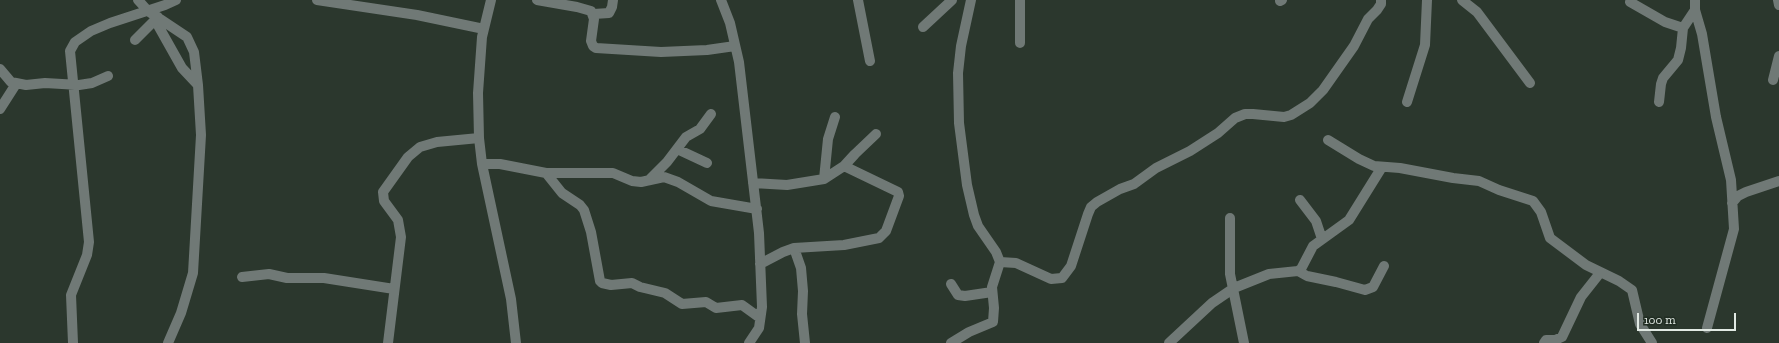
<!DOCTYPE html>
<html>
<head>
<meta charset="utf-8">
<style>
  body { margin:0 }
  #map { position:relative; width:1779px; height:343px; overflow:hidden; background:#2b372d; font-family:"Zilla Slab",serif }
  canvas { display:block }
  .scale { position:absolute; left:1637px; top:313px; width:99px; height:18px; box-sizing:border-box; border:2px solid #e1e9e3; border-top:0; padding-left:5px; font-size:12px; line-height:14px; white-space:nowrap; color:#e1e9e3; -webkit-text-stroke:3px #212d23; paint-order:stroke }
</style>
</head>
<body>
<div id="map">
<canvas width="1779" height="343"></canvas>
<div class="scale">100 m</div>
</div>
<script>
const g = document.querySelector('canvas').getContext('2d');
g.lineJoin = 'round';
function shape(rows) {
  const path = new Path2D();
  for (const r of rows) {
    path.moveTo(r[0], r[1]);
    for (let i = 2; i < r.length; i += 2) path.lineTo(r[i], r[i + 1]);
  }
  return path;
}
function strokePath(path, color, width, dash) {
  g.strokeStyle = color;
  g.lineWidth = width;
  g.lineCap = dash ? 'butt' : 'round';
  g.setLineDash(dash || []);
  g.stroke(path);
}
strokePath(shape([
  [138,0,148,11,187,37,194,52,198,85,201,135,193,273,181,313,168,343],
  [317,0,417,15,484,29],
  [491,0,482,37,478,93,479,138,482,164,511,299,516,343],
  [537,0,577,7,591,11,594,19,591,41,593,46,596,48,661,52,707,50,735,46],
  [721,0,730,23,739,62,759,233,762,307,759,328,749,343],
  [858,0,870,61],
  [1020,0,1020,43],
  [1462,0,1477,12,1530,83],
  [1695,0,1695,10,1702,34,1716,117,1731,180,1734,229,1707,328],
  [1778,0,1779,5],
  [1280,1,1282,0],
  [1630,2,1665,22,1683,28],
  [594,14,609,13,612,7,613,0],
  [155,20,182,68,198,85],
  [923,27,952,0],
  [135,40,158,17],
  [0,69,11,82,26,85,45,83,79,85,92,83,108,76],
  [1773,80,1779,56],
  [1407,102,1425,45,1427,0],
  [1659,102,1661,84,1663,78,1678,60,1681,48,1683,28,1695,10],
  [0,109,16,84],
  [1328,140,1359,159,1374,166,1400,168,1453,178,1479,181,1499,190,1533,201,1541,212,1550,238,1586,265,1619,281,1632,290,1640,324,1652,343],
  [677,149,707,163],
  [482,164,500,164,546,173,613,173,632,181,641,182,664,177,678,182,711,201,757,209],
  [844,166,855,154,876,134],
  [546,173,562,193,580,205,584,210,591,232,600,281,602,283,611,285,632,283,640,287,665,293,682,304,706,302,716,308,742,305,760,318],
  [650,179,667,162,686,137,700,129,711,114],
  [824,179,828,139,835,117],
  [753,183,787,185,824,179,844,166,898,192,899,196,886,231,879,238,844,245,794,248,783,252,760,264],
  [1300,200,1316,221,1322,239],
  [1732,203,1738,196,1746,192,1779,181],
  [1230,218,1230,274,1244,343],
  [794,248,801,268,803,291,802,314,805,343],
  [1000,262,1016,263,1051,279,1062,278,1071,266,1088,214,1091,207,1097,202,1120,189,1134,184,1156,168,1190,151,1218,133,1235,118,1245,114,1253,114,1284,117,1291,115,1310,103,1323,90,1354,46,1368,19,1377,10,1381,4,1381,0],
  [1298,271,1307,276,1336,282,1365,290,1373,287,1384,266],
  [242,277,269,274,287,278,324,278,394,289],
  [951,284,958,295,965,296,992,292],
  [73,343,71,295,87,255,89,242,70,51,75,42,91,31,110,23,165,5,176,0],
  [388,343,401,237,398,220,384,201,383,192,408,157,420,147,437,142,479,138],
  [951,343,969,332,993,322,994,308,992,287,1000,262,996,252,978,226,974,215,967,185,959,123,958,73,961,46,971,0],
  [1169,343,1212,303,1234,288,1269,274,1298,271,1301,269,1313,246,1349,220,1382,167],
  [1544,343,1546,340,1555,340,1562,337,1581,297,1600,273]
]), '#707976', 10);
</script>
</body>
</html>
